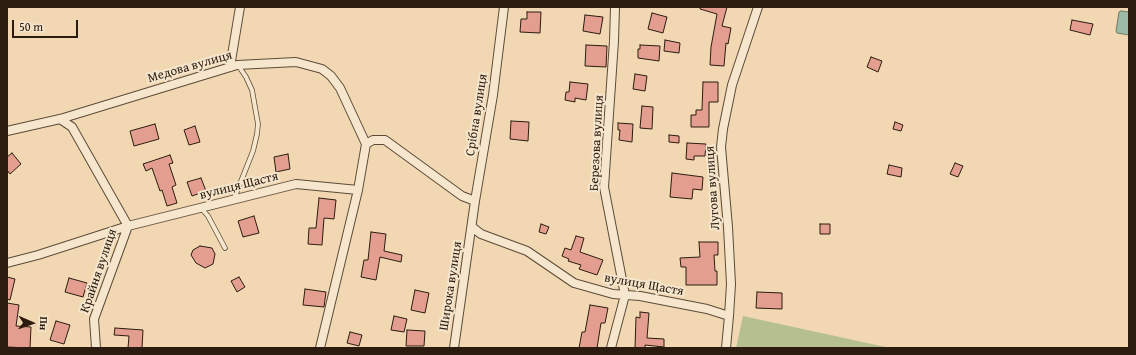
<!DOCTYPE html>
<html>
<head>
<meta charset="utf-8">
<style>
  body { margin:0 }
  #map { position:relative; width:1136px; height:355px; overflow:hidden; background:#f1d8b2; font-family:"Gentium Book Plus",serif }
  canvas { display:block }
  .frame { position:absolute; inset:0; border:8px solid #2b1c0f; pointer-events:none }
  .north { position:absolute; left:12px; top:303px; width:40px; height:40px; -webkit-text-stroke:3px #f6e6cd; paint-order:stroke; rotate:92deg; font-size:11px; font-weight:700; line-height:16px; text-align:center; color:#2b1c0f }
  .north::after { content:''; display:block; margin:auto; width:14px; height:18px; background:#2b1c0f; clip-path:polygon(50% 0,100% 100%,50% 72%,0 100%) }
  .scale { position:absolute; left:12px; top:20px; width:66px; height:18px; box-sizing:border-box; border:2px solid #2b1c0f; border-top:0; padding-left:5px; font-size:12px; line-height:14px; white-space:nowrap; color:#2b1c0f; -webkit-text-stroke:3px #f6e6cd; paint-order:stroke }
</style>
</head>
<body>
<div id="map">
<canvas width="1136" height="355"></canvas>
<div class="frame"></div>
<div class="north">Пн</div>
<div class="scale">50 m</div>
</div>
<script>
const g = document.querySelector('canvas').getContext('2d');
g.lineJoin = 'round';
function paint(path, color) {
  g.fillStyle = color;
  g.fill(path, 'evenodd');
}
function shape(rows) {
  const path = new Path2D();
  for (const r of rows) {
    path.moveTo(r[0], r[1]);
    for (let i = 2; i < r.length; i += 2) path.lineTo(r[i], r[i + 1]);
  }
  return path;
}
function strokePath(path, color, width, dash) {
  g.strokeStyle = color;
  g.lineWidth = width;
  g.lineCap = dash ? 'butt' : 'round';
  g.setLineDash(dash || []);
  g.stroke(path);
}
function label(font, color, halo, rows, align = 'center') {
  g.font = font + ' "Gentium Book Plus",serif';
  g.lineWidth = 4;
  g.setLineDash([]);
  g.textBaseline = 'middle';
  g.strokeStyle = halo;
  g.fillStyle = color;
  for (const [text, x, y, turn = 0] of rows) {
    g.save();
    g.translate(x, y);
    g.rotate((+turn || 0) * Math.PI / 180);
    g.textAlign = isNaN(turn) ? turn : align;
    if (halo) g.strokeText(text, 0, 0);
    g.fillText(text, 0, 0);
    g.restore();
  }
}
paint(shape([
  [743,316,890,348,736,348]
]), '#b6bf8f');
const water = shape([
  [1121,11,1129,12,1129,35,1117,33,1116,31,1119,12,1121,11]
]);
paint(water, '#9cbba7');
strokePath(water, '#6f7b6a', 1);
const building = shape([
  [700,7,727,7,722,26,731,28,728,44,726,43,724,66,710,65,711,47,717,14,700,9,700,7],
  [527,12,541,12,540,33,520,32,521,19,527,19,527,12],
  [652,13,667,17,663,33,648,29,652,13],
  [585,15,603,17,600,34,583,31,585,15],
  [1072,20,1093,24,1090,35,1070,30,1072,20],
  [665,40,680,43,679,53,664,51,665,40],
  [586,45,607,46,606,67,585,66,586,45],
  [640,45,660,46,659,61,638,58,638,49,640,49,640,45],
  [871,57,882,61,878,72,867,67,871,57],
  [635,74,647,76,645,91,633,89,635,74],
  [570,82,588,84,586,100,575,98,575,102,565,100,566,92,569,92,570,82],
  [703,82,718,82,718,102,709,102,709,127,691,127,691,115,696,115,696,110,702,110,703,82],
  [642,106,653,107,652,129,640,128,642,106],
  [511,121,529,122,528,141,510,139,511,121],
  [895,122,903,125,901,131,893,129,895,122],
  [618,123,633,124,632,142,619,140,620,130,618,130,618,123],
  [155,124,159,139,134,146,130,131,155,124],
  [195,126,200,142,189,145,184,130,195,126],
  [669,135,679,136,679,143,669,142,669,135],
  [687,143,706,144,705,156,694,156,694,160,686,159,687,143],
  [12,153,21,164,10,174,7,170,7,157,12,153],
  [288,154,290,169,276,172,274,157,288,154],
  [170,155,173,163,169,164,176,185,172,187,177,203,167,206,162,190,160,191,152,168,146,171,143,164,170,155],
  [955,163,963,166,958,177,950,174,955,163],
  [889,165,902,168,901,177,887,174,889,165],
  [672,173,703,177,702,190,693,189,692,199,670,197,672,173],
  [201,178,206,191,192,196,187,182,201,178],
  [319,198,336,200,334,219,324,218,322,245,308,244,309,228,316,228,319,198],
  [254,216,259,233,243,237,238,221,254,216],
  [541,224,549,227,546,234,539,232,541,224],
  [820,224,830,224,830,234,820,234,820,224],
  [371,232,386,234,384,251,402,255,401,262,380,257,376,280,361,277,364,260,368,260,371,232],
  [576,236,584,238,580,252,603,260,597,275,579,269,581,265,568,261,569,259,562,256,565,248,571,250,576,236],
  [699,242,718,242,718,255,714,255,715,271,717,271,717,285,686,285,686,267,681,267,680,258,700,257,699,242],
  [200,246,212,248,215,254,213,264,205,268,196,263,191,255,193,250,200,246],
  [7,277,15,279,10,300,7,299,7,277],
  [239,277,245,287,237,292,231,281,239,277],
  [69,278,87,283,83,297,65,292,69,278],
  [305,289,326,292,324,307,303,305,305,289],
  [415,290,429,293,425,313,411,310,415,290],
  [757,292,782,293,782,309,756,308,757,292],
  [7,303,19,305,16,326,31,327,30,348,7,347,7,303],
  [590,305,608,308,605,323,601,323,597,348,579,348,582,332,585,332,590,305],
  [640,312,649,313,647,338,664,339,664,347,645,345,645,348,635,348,636,317,640,318,640,312],
  [394,316,407,319,404,332,391,330,394,316],
  [56,321,70,325,64,344,50,340,56,321],
  [115,328,143,330,142,348,128,348,129,336,114,335,115,328],
  [407,330,425,331,424,346,406,346,407,330],
  [350,332,362,335,359,346,347,343,350,332]
]);
paint(building, '#e39e90');
strokePath(building, '#2b1c0f', 1);
const lane = shape([
  [234,199,253,151,257,134,258,124,252,90,246,77,238,65],
  [201,208,208,216,225,248]
]);
const street = shape([
  [230,67,240,7],
  [60,119,72,127,128,226],
  [7,131,60,119,237,65,296,62,322,69,331,76,340,88,366,144,358,190,320,348],
  [366,144,373,140,385,140,462,196,475,201],
  [472,227,481,234,527,251,574,283,613,294,640,296,707,309,729,316],
  [7,263,38,255,128,226,296,184,358,190],
  [96,348,94,319,128,226],
  [454,348,475,201,493,95,504,7],
  [611,348,625,295,604,187,614,41,615,7],
  [726,348,729,316,731,284,728,227,721,147,723,129,732,85,758,7]
]);
strokePath(lane, '#5c4b38', 5.5);
strokePath(street, '#5c4b38', 10);
strokePath(lane, '#f6e6cd', 4);
strokePath(street, '#f6e6cd', 8);
label('13px', '#2b1c0f', '#f6e6cd', [
  ["Медова вулиця",190,67,-16],
  ["Срібна вулиця",477,115,-81],
  ["Березова вулиця",597,143,-87],
  ["вулиця Щастя",239,186,-14],
  ["Лугова вулиця",713,188,-94],
  ["Крайня вулиця",99,271,-71],
  ["вулиця Щастя",644,285,10],
  ["Широка вулиця",451,286,-81]
]);
</script>
</body>
</html>
